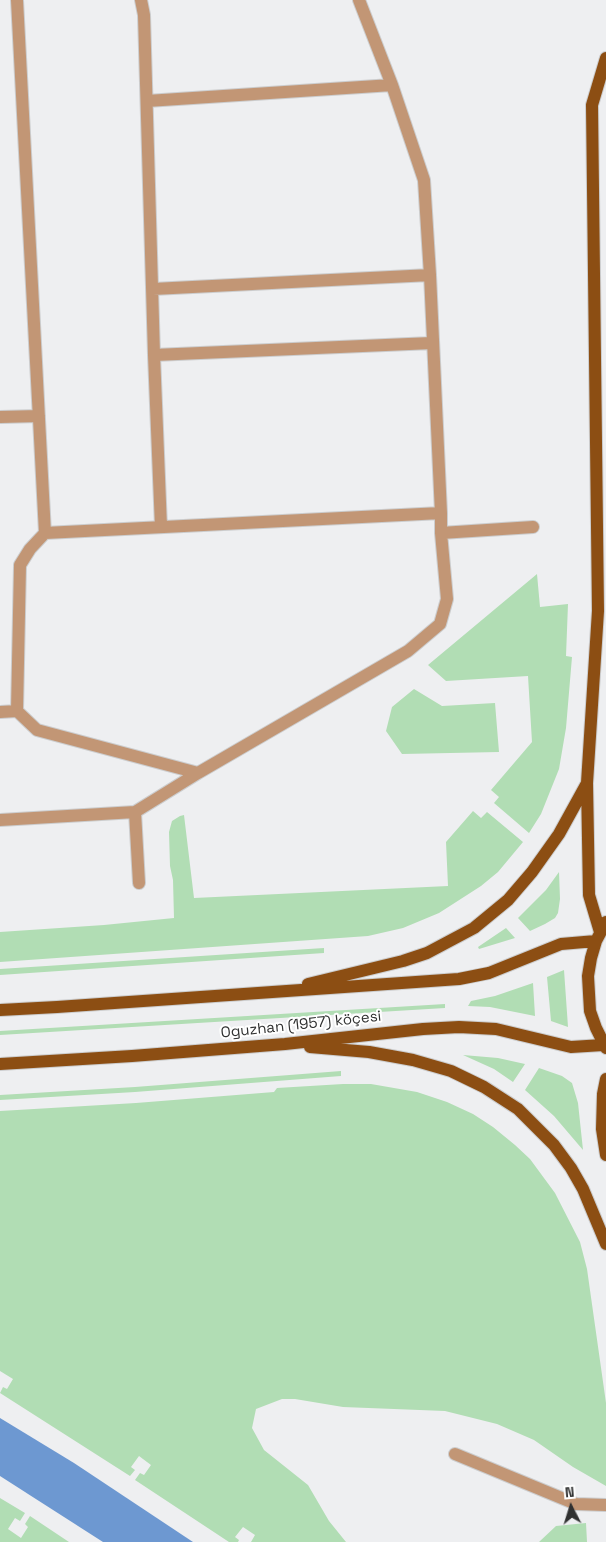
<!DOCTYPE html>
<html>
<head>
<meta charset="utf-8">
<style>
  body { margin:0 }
  #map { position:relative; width:606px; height:1542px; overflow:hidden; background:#eeeff1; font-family:"Space Grotesk",sans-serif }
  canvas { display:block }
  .north { position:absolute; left:546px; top:1482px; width:50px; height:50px; -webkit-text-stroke:4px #fff; paint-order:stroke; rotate:355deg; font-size:14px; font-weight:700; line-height:20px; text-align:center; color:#303131 }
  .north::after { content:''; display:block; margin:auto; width:18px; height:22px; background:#303131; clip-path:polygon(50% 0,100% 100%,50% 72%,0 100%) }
</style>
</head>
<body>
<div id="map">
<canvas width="606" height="1542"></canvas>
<div class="north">N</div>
</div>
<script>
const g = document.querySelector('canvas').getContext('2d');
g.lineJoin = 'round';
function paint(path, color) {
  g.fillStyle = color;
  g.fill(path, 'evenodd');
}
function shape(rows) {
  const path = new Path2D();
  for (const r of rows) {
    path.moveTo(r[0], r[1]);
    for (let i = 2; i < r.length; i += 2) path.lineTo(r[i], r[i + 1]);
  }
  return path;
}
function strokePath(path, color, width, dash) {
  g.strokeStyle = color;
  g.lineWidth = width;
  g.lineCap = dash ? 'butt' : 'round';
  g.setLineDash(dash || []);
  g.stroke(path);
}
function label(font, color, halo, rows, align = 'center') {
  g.font = font + ' "Space Grotesk",sans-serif';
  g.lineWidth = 4;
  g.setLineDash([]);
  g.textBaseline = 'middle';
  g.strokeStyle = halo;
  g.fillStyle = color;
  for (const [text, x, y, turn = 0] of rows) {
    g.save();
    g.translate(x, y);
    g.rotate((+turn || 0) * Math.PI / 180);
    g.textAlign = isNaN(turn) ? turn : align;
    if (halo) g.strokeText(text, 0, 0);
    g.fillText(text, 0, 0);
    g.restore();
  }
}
paint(shape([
  [537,574,540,607,568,604,566,656,572,657,566,728,559,769,541,814,529,833,494,803,499,797,491,790,532,742,528,676,446,681,428,665],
  [414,689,442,706,495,703,499,752,402,754,386,731,392,707],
  [473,811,481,818,487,812,523,842,498,872,481,886,439,913,403,928,368,936,0,962,0,932,104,925,174,918,173,880,170,866,169,832,172,821,180,816,184,815,194,898,448,886,446,842],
  [559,872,560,899,558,913,555,918,545,924,530,931,518,918,546,890],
  [506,928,515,938,479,949,478,947],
  [324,948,324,953,0,975,0,969],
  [564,970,568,1027,551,1021,547,977],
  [533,983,535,1016,490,1007,468,1006,471,1001,495,996],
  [445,1004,445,1008,0,1035,0,1031],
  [463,1055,498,1058,525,1064,513,1082,494,1069],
  [539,1068,562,1076,572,1083,578,1103,583,1150,554,1116,525,1090],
  [341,1071,341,1076,135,1092,0,1100,0,1095,135,1087],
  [343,1084,371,1084,417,1092,447,1102,473,1114,493,1127,515,1145,530,1159,555,1193,580,1242,587,1269,606,1403,606,1486,573,1467,534,1440,497,1424,445,1411,343,1407,295,1399,282,1399,256,1409,252,1428,264,1450,308,1485,329,1521,346,1542,251,1542,255,1535,243,1527,235,1537,239,1540,238,1542,229,1542,135,1480,140,1473,144,1475,151,1465,139,1456,131,1467,135,1470,130,1476,0,1393,3,1387,7,1389,13,1379,0,1371,0,1111,136,1103,274,1092,277,1088],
  [0,1498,25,1513,20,1521,15,1518,8,1529,21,1538,28,1527,25,1524,30,1516,69,1542,0,1542],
  [586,1523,587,1542,539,1542,556,1526]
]), '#b1ddb4');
paint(shape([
  [0,1418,74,1463,193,1542,103,1542,0,1476]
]), '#6d98d1');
const minor = shape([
  [17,0,45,533,441,513,441,533,447,599,440,624,408,651,198,773,135,812,139,883],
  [141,0,144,15,154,355,161,527],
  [359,0,392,85,424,180,430,275,441,513],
  [147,101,392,85],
  [153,289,430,275],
  [154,355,432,343],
  [0,417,39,416],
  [45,533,30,549,20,565,17,711,37,730,198,773],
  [441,533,533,527],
  [0,712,17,711],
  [0,820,135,812],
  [455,1454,576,1504,606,1505]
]);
const major = shape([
  [606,922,596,941,591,958,588,976,590,1011,596,1028,606,1048],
  [600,932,589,895,587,783,598,611,592,105,606,58],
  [308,984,403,961,427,953,474,928,508,900,532,872,559,834,586,785],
  [0,1010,57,1007,459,979,489,973,561,944,596,941],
  [310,1047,369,1052,413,1060,451,1071,484,1087,518,1109,554,1145,571,1168,583,1189,606,1244],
  [0,1064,132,1056,285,1044,423,1029,459,1027,496,1029,571,1047,603,1045],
  [606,1079,603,1094,602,1129,606,1155]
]);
strokePath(minor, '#cccdce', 14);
strokePath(major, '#cccdce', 14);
strokePath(minor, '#c29675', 12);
strokePath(major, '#8c4e13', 12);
label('15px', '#303131', '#fff', [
  ["Oguzhan (1957) köçesi",301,1025,-6]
]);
</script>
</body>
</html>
